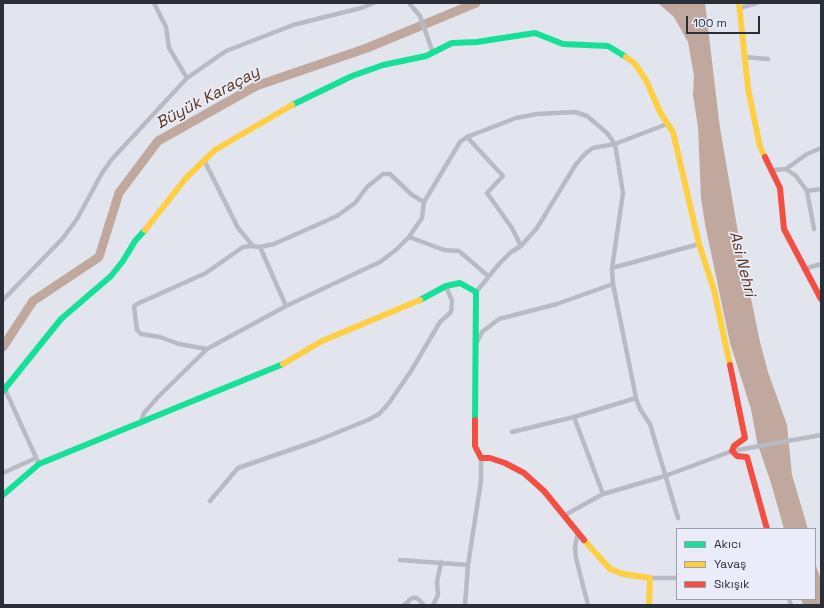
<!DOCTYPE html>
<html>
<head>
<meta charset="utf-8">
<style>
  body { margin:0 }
  #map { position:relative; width:824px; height:608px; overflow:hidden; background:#e2e4ee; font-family:"Space Grotesk",sans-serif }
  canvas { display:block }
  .frame { position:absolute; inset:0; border:4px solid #292e38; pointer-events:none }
  .legend { position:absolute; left:676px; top:528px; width:140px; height:72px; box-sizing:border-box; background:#eaecfa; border:1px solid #9da0ac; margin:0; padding:5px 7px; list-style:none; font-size:12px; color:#292e38 }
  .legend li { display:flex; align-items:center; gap:8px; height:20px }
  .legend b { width:20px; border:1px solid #9da0ac }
  .scale { position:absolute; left:686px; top:16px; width:74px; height:18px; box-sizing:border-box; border:2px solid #292e38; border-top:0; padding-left:5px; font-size:12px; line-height:14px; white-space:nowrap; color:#292e38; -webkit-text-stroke:3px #eaecfa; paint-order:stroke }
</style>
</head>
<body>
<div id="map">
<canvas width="824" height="608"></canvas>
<div class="frame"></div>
<ul class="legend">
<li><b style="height:5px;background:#16e098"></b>Akıcı</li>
<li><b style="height:5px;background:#ffcf43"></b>Yavaş</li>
<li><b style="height:5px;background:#f24e42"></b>Sıkışık</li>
</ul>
<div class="scale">100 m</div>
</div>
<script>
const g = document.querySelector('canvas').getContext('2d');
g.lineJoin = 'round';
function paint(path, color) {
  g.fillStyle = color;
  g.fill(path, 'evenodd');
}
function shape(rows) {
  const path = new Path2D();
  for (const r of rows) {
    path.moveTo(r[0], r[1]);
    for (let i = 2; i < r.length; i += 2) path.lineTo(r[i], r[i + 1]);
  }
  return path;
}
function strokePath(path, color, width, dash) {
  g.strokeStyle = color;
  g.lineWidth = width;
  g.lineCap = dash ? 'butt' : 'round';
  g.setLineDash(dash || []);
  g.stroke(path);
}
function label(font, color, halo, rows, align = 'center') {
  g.font = font + ' "Space Grotesk",sans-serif';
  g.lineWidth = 3.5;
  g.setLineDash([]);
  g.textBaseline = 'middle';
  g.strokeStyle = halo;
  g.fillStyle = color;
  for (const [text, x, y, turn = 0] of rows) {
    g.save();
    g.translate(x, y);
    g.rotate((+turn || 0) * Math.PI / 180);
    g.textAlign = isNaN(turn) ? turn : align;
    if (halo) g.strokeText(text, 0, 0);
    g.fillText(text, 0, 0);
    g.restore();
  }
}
paint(shape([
  [658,3,705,3,720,128,741,250,760,342,768,372,787,425,792,475,808,529,784,529,771,483,757,442,751,409,730,343,705,224,701,198,698,127,693,95,694,76,688,42,674,17],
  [815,563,821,580,821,605,803,605,801,599,815,599]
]), '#c0a89e');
strokePath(shape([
  [3,347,33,301,99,257,119,193,158,141,256,86,367,48,476,3]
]), '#c0a89e', 9);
strokePath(shape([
  [154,3,166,27,169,48,187,78],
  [409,3,420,16,433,53],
  [740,8,757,3],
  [744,57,768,59],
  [467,137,503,176,487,193,512,228,521,246],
  [204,160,238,228,253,246],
  [786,169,796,176,807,191,814,229],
  [773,170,786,169,807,154,821,148],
  [807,191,821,189],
  [409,237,444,250,459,251,488,276],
  [260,247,286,306],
  [612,268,699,244],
  [804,269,821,264],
  [476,292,499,264,511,252,521,246,537,228,576,164,586,153,593,148,615,144,667,124],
  [3,300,63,238,77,219,102,173,112,159,187,78,226,51,293,25,361,8,374,3],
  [477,342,482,332,499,319,557,304,613,284],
  [207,349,179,344,160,337,141,334,137,330,134,307,137,304,206,273,243,247,250,246,260,247,274,244,337,216,355,203,367,187,383,174,390,174,412,195,424,202],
  [3,385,39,464],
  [574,417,603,494],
  [140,424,144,413,158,397,207,349,286,306,380,262,397,249,409,237,422,218,424,202,460,142,467,137,516,118,537,114,575,112,587,116,607,133,615,144,623,193,612,268,613,284,636,398,640,409,650,424,678,518],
  [512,432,574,417,636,398],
  [3,473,36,458],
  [210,501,238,468,316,441,368,420,379,414,389,403,411,371,440,322,451,312,452,301,446,286],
  [565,515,603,494,665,476,732,451,821,435],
  [578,532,575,547,576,558,588,605],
  [400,560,468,565],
  [650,578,677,578],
  [789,599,791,605],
  [404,605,412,598,417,598,424,605],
  [433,605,438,595,437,582,441,562],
  [465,605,468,565,481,481,481,458]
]), '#b8bbc4', 4.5);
strokePath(shape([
  [292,105,352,76,383,65,426,56,452,43,477,42,535,33,563,44,608,46,626,57],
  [420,300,446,286,460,283,476,292,475,420],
  [3,391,61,319,111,276,123,261,135,241,145,230],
  [3,495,39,464,283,364]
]), '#16e098', 6);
strokePath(shape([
  [739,3,748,88,760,147,765,157],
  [626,57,635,64,646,80,660,112,673,132,699,244,714,290,730,365],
  [145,230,186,178,215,150,292,105],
  [283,364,322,341,420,300],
  [584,540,610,569,623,574,650,578,649,605]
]), '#ffcf43', 6);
strokePath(shape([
  [765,157,780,188,784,229,821,299],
  [730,365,745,438,734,446,732,451,737,456,747,457,767,529],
  [475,420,475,446,481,458,490,458,505,463,524,473,544,491,584,540]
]), '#f24e42', 6);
label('italic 16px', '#5b361d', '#eaecfa', [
  ["Büyük Karaçay",208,98,-28],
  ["Asi Nehri",742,264,76]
]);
</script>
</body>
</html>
